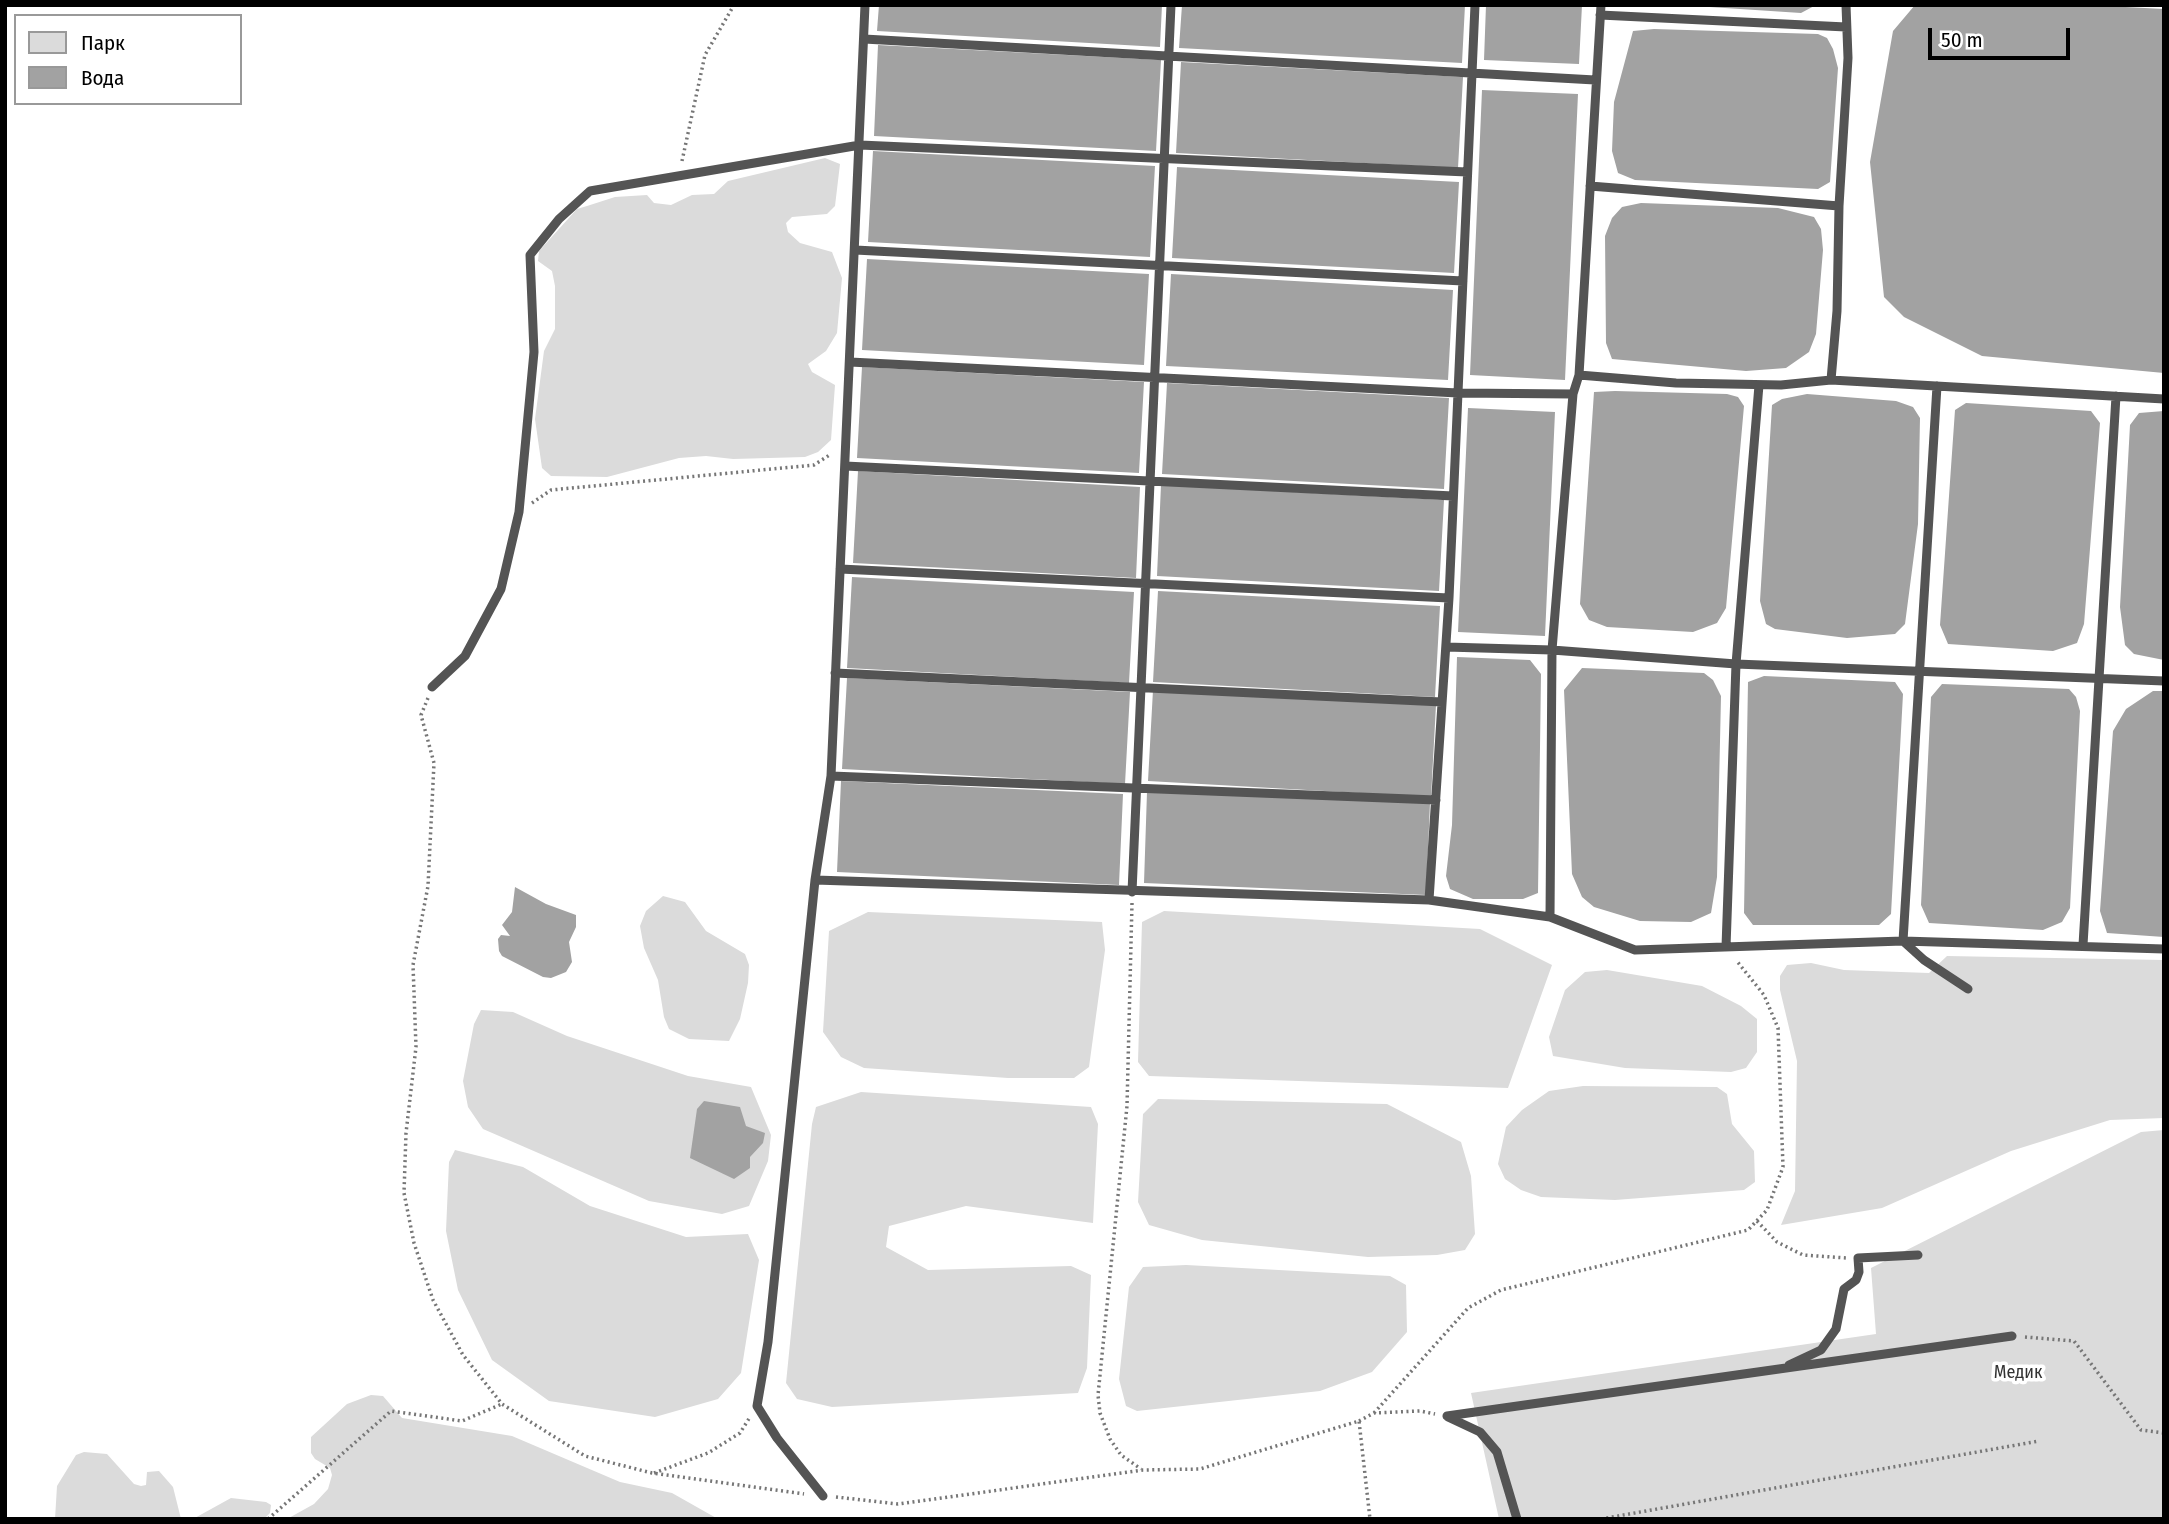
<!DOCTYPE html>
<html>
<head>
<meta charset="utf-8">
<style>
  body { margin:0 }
  #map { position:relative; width:2169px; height:1524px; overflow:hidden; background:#fff; font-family:"Fira Sans Condensed",sans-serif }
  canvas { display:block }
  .frame { position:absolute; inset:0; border:7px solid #000; pointer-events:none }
  .legend { position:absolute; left:14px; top:14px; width:228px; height:91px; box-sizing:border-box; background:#fff; border:2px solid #999; margin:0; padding:9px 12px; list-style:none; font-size:21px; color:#000 }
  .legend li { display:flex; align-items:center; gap:14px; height:35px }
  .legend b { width:35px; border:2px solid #999 }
  .scale { position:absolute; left:1928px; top:28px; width:142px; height:32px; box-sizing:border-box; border:4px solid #000; border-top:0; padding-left:9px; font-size:21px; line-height:24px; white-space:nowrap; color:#000; -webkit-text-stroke:5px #fff; paint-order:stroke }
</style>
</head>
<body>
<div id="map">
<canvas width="2169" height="1524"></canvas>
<div class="frame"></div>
<ul class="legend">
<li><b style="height:19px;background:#dbdbdb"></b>Парк</li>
<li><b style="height:19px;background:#a2a2a2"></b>Вода</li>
</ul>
<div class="scale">50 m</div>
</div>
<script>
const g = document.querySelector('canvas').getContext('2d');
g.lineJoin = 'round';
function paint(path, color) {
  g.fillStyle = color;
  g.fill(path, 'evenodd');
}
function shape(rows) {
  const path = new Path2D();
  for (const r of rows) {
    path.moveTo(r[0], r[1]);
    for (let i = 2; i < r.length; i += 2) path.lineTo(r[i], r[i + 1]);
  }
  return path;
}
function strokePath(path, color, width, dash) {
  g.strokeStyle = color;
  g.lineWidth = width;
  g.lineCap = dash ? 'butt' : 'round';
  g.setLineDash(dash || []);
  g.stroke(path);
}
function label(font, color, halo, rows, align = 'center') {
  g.font = font + ' "Fira Sans Condensed",sans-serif';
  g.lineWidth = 7;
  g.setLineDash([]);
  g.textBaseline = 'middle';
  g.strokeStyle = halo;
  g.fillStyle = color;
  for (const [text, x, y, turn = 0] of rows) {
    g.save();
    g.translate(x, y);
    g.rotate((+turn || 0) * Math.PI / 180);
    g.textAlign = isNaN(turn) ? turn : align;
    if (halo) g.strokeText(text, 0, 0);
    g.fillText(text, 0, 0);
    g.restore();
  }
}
paint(shape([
  [825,158,840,164,835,206,827,214,792,217,786,223,788,232,800,243,832,252,842,278,837,333,826,351,808,364,812,372,835,385,831,440,818,452,805,457,733,459,706,456,679,458,607,477,551,476,542,468,535,419,544,351,555,329,555,286,552,271,538,261,539,251,577,209,587,206,615,197,647,195,654,203,671,205,692,195,714,194,728,181],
  [663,896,685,902,706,931,745,954,749,965,748,983,740,1019,729,1041,689,1039,669,1029,664,1017,658,980,644,948,640,926,646,911],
  [1164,911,1480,929,1552,965,1508,1088,1149,1076,1138,1062,1142,922],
  [868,912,1102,922,1105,950,1089,1067,1074,1078,1008,1078,864,1068,841,1057,823,1032,829,931],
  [1947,956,2164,960,2164,1118,2110,1120,2011,1151,1882,1208,1781,1225,1795,1191,1797,1061,1780,990,1780,976,1787,965,1811,963,1844,970,1929,973],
  [1607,970,1702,986,1741,1006,1757,1019,1757,1052,1746,1068,1731,1072,1625,1068,1553,1056,1549,1037,1565,990,1585,972],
  [481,1010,513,1012,567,1036,688,1076,751,1087,771,1135,768,1161,749,1206,722,1214,649,1201,483,1129,468,1107,463,1081,474,1024],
  [1583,1086,1717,1087,1727,1094,1732,1124,1754,1151,1755,1182,1744,1190,1615,1200,1541,1197,1521,1190,1505,1179,1498,1164,1506,1127,1522,1110,1549,1091],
  [861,1092,1091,1107,1098,1124,1093,1223,966,1206,889,1226,886,1247,928,1270,1071,1266,1091,1275,1087,1368,1078,1393,832,1407,797,1399,786,1383,812,1124,816,1107],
  [1158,1099,1387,1104,1461,1142,1471,1176,1475,1234,1465,1250,1437,1255,1368,1257,1202,1240,1149,1225,1138,1202,1143,1114],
  [2164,1130,2164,1519,1499,1519,1471,1393,1876,1334,1871,1268,2141,1132],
  [455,1150,523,1167,590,1206,686,1237,748,1234,759,1260,741,1373,718,1399,655,1417,549,1401,492,1360,458,1290,446,1231,449,1162],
  [1186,1265,1390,1276,1406,1285,1407,1332,1372,1372,1320,1391,1137,1411,1126,1406,1119,1379,1129,1287,1143,1267],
  [371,1395,383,1396,402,1418,512,1436,620,1482,672,1493,718,1519,287,1519,314,1504,328,1489,332,1475,330,1468,315,1459,311,1453,311,1437,347,1404],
  [84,1452,107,1454,134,1484,141,1486,146,1485,147,1472,159,1471,173,1487,181,1519,55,1519,57,1486,76,1455],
  [231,1498,266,1502,271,1505,270,1513,264,1519,193,1519]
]), '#dbdbdb');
paint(shape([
  [879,5,1162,5,1160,47,877,31],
  [1182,5,1465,5,1462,63,1179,48],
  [1486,5,1582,5,1579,64,1484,60],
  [1679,5,1816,5,1801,13],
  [1915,5,2087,5,2164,9,2164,373,1982,356,1904,317,1884,297,1870,162,1893,31],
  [1654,29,1818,34,1827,38,1833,49,1838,68,1830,182,1818,189,1635,180,1618,173,1612,151,1614,102,1633,31],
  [878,45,1161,60,1156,151,874,136],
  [1181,62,1463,77,1458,168,1176,153],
  [1482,90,1578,94,1565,380,1470,375],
  [873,151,1155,166,1150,257,868,242],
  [1177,167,1459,182,1454,273,1172,258],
  [1641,203,1778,208,1814,217,1821,229,1823,250,1816,334,1809,352,1786,368,1746,371,1612,359,1606,343,1605,236,1612,218,1622,207],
  [867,259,1149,274,1144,365,862,350],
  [1171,274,1453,290,1448,380,1166,366],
  [862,367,1144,382,1139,473,857,458],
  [1167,383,1449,398,1444,489,1162,474],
  [1615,391,1727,394,1738,397,1744,406,1726,608,1717,623,1693,632,1607,627,1589,620,1580,604,1594,392],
  [1807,394,1896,401,1913,407,1920,418,1918,524,1905,624,1895,634,1847,638,1775,629,1766,624,1760,601,1772,405,1782,399],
  [1966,403,2091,411,2100,423,2084,624,2077,643,2053,651,1948,644,1940,625,1955,410],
  [1468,408,1555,412,1545,636,1458,632],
  [2164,411,2164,660,2134,654,2125,645,2120,607,2130,425,2139,413],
  [858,471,1140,487,1136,578,853,563],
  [1161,485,1444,500,1439,591,1157,576],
  [852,577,1134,592,1129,683,847,668],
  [1158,591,1440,606,1435,697,1153,682],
  [1457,657,1530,660,1541,674,1538,893,1523,899,1473,899,1450,889,1446,876,1452,825],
  [1582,668,1704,673,1713,680,1721,696,1717,877,1711,913,1691,922,1640,921,1594,907,1582,897,1572,874,1564,690],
  [1764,676,1895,682,1903,694,1891,914,1879,925,1753,925,1744,913,1748,682],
  [847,678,1130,692,1125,784,842,769],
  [1942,684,2069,689,2076,697,2080,711,2070,908,2062,922,2043,930,1929,923,1921,905,1931,697],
  [1153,690,1436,705,1431,797,1148,781],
  [2153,691,2164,691,2164,937,2107,933,2100,911,2113,731,2126,709],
  [841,781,1123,794,1119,885,837,872],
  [1147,792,1430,803,1426,895,1144,883],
  [515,887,546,904,576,915,576,927,569,942,572,962,566,972,551,978,543,977,502,956,499,951,498,939,501,935,510,936,502,925,512,912],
  [704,1101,740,1107,746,1126,765,1133,763,1143,750,1157,750,1168,734,1179,690,1158,697,1109]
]), '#a2a2a2');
strokePath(shape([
  [682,161,705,55,734,5],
  [532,503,551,490,814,465,831,454],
  [428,698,421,715,434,763,428,886,413,965,416,1047,406,1133,404,1193,414,1243,433,1300,463,1355,502,1404,585,1456,652,1473,804,1494],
  [1132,903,1127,1106,1098,1395,1100,1413,1110,1439,1121,1455,1141,1469],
  [1757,1221,1777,1242,1803,1255,1846,1258],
  [2025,1337,2074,1341,2141,1430,2164,1433],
  [1374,1413,1468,1308,1501,1290,1748,1230,1767,1210,1783,1167,1778,1028,1764,995,1736,960],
  [1359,1421,1374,1413,1420,1411,1435,1414],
  [654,1473,708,1453,740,1433,750,1417],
  [836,1497,898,1504,1143,1470,1200,1469,1359,1421,1370,1519],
  [268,1519,391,1411,462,1421,502,1404],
  [1601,1519,2039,1441]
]), '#767676', 3.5, [2, 3.5]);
strokePath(shape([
  [865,5,831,776,815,880,1429,900,1550,917,1635,950,1903,941,2164,949],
  [1600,15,1846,27],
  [864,39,1595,80],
  [1590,186,1839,206],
  [855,250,1463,281],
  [850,362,1458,393,1573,394],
  [1579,375,1676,383,1781,385,1831,380,1837,311,1839,206,1848,58,1846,5],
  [1831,380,2164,399],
  [1937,386,1903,941,1924,960,1968,989],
  [845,466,1453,496],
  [840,569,1449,598],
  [1446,647,1552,650,1736,664,2164,681],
  [835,673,1442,702],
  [432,687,465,656,501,589,519,512,534,352,530,255,559,219,590,191,860,145,1467,172],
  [831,776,1436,800],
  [815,880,768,1342,757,1406,777,1438,823,1496],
  [1132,892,1171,5],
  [1429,900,1449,598,1475,5],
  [1550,917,1552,650,1573,394,1579,375,1601,5],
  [2083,945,2116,396],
  [1726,947,1736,664,1759,385],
  [1789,1365,1821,1350,1836,1329,1844,1289,1856,1280,1859,1272,1858,1258,1918,1255],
  [1447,1416,2012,1336],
  [1448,1417,1480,1432,1497,1452,1517,1519]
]), '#545454', 9);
label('18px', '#323232', '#fff', [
  ["Медик",2018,1373]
]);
</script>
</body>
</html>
